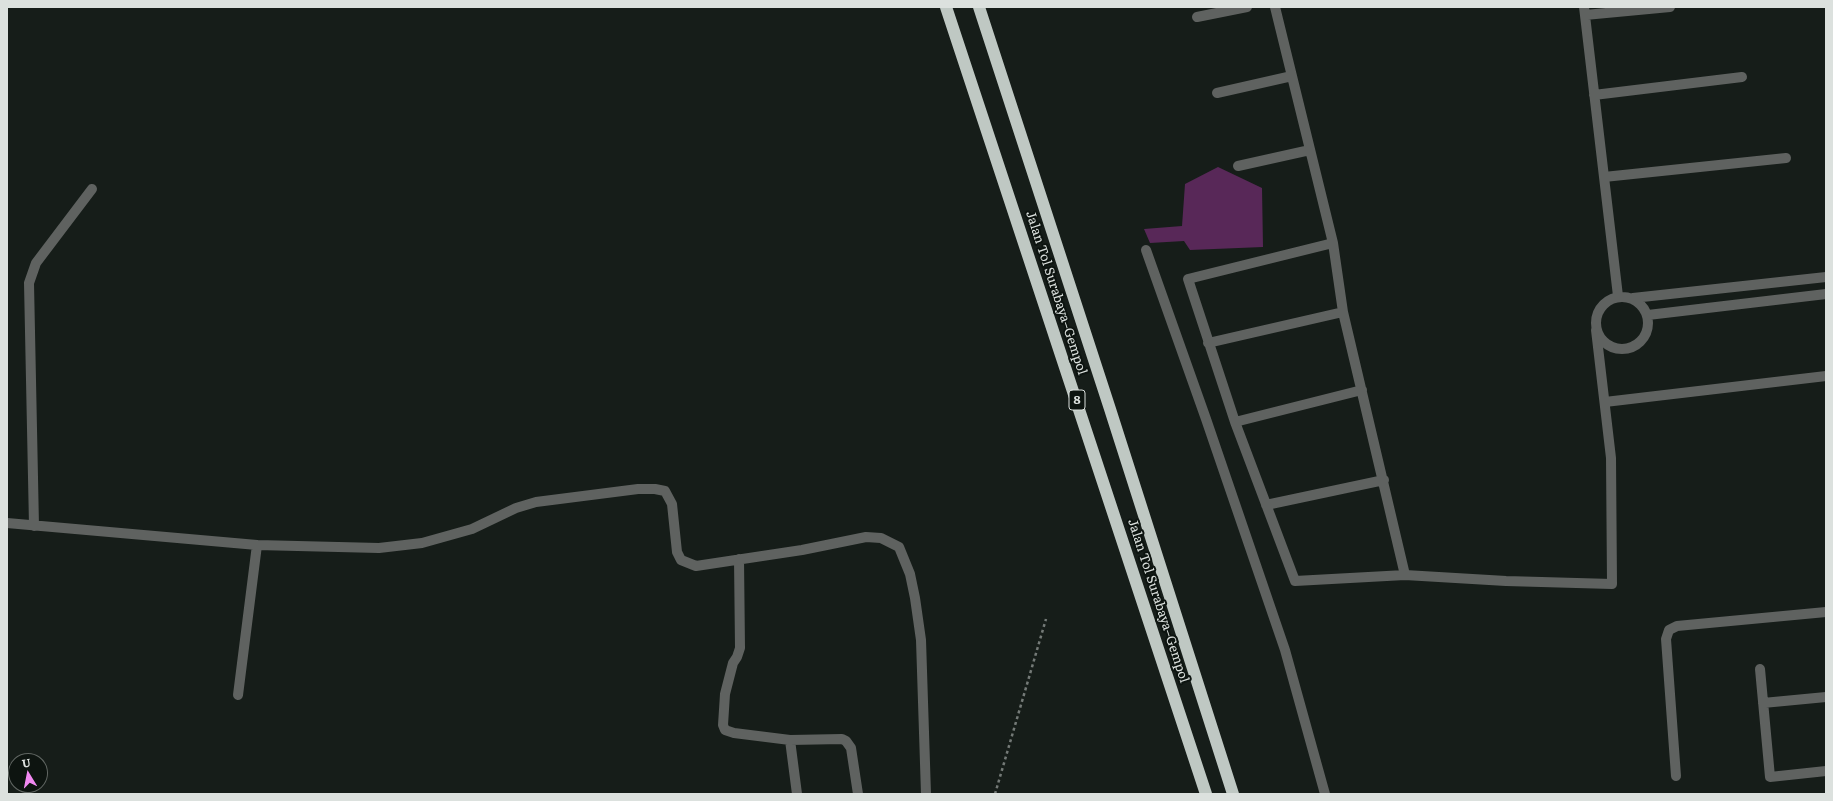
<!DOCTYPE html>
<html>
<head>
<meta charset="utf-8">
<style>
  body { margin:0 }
  #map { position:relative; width:1833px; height:801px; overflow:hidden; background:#161d19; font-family:Literata,serif }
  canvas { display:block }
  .frame { position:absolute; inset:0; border:8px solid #dce1de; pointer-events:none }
  .north { position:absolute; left:8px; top:753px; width:40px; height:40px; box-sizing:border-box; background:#0d1410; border:1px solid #606662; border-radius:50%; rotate:350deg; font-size:11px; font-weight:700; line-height:16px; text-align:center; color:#dce1de }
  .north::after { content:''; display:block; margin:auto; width:14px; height:18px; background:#f28af2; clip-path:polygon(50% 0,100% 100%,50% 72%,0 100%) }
</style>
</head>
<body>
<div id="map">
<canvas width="1833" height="801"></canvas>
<div class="frame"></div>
<div class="north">U</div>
</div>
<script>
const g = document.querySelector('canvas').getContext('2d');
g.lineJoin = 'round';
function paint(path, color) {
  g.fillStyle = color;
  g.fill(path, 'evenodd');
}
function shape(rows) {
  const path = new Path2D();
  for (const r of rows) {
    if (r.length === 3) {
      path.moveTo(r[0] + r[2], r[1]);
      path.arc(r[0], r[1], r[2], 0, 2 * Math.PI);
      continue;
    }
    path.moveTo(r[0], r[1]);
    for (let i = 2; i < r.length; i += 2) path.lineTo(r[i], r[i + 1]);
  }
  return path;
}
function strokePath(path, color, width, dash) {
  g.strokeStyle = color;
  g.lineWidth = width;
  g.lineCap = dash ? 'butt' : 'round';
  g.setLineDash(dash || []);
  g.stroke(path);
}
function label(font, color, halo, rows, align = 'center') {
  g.font = font + ' Literata,serif';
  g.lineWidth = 4;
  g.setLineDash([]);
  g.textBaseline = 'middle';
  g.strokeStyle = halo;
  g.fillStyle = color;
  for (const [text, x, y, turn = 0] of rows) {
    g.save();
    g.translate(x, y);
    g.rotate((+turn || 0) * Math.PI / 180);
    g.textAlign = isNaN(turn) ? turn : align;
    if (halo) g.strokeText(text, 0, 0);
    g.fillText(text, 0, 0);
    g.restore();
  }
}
paint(shape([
  [1218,167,1262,188,1263,247,1190,250,1184,241,1150,243,1144,229,1182,226,1185,184]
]), '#582858');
strokePath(shape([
  [995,794,1046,619]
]), '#747a77', 2.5, [3, 3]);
strokePath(shape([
  [1275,7,1333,243,1343,312,1405,575,1295,581,1235,422,1188,279,1333,243],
  [1584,7,1618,296],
  [1585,15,1670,7],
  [1197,17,1247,7],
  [1217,93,1292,76],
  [1594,95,1742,77],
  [1238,166,1310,150],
  [1604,177,1786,158],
  [1146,250,1206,419,1285,650,1325,794],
  [1622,323,26],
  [1633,298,1826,277],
  [1648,315,1826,294],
  [1208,343,1343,312],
  [1605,402,1826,376],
  [1235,422,1362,390],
  [1266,505,1384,480],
  [7,523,257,545,379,548,422,543,472,529,516,508,536,502,638,489,655,489,665,491,672,504,677,552,681,560,696,566,802,550,866,537,881,538,899,547,910,574,915,598,921,640,926,794],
  [34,526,29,283,36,263,92,189],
  [739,559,740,648,737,657,733,663,725,694,723,725,725,730,734,733,790,740,842,739,846,741,851,748,858,794],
  [1405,575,1506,581,1612,584,1611,458,1596,330],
  [1760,669,1770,777,1826,771],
  [238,695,257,545],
  [1763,703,1826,697],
  [790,740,797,794],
  [1676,776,1666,639,1669,630,1677,626,1826,612]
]), '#5f6260', 10);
strokePath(shape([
  [946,7,1206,794],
  [979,7,1110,409,1233,794]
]), '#bfc8c3', 12);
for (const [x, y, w] of [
  [1077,400,16]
]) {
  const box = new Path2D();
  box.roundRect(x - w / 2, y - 10, w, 20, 3);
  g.fillStyle = '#0d1410';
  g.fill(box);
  strokePath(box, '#dce1de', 1);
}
label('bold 12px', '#dce1de', null, [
  ["8",1077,400]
]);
label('13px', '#dce1de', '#0d1410', [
  ["Jalan Tol Surabaya–Gempol",1056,293,72],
  ["Jalan Tol Surabaya–Gempol",1158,601,72]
]);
</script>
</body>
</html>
